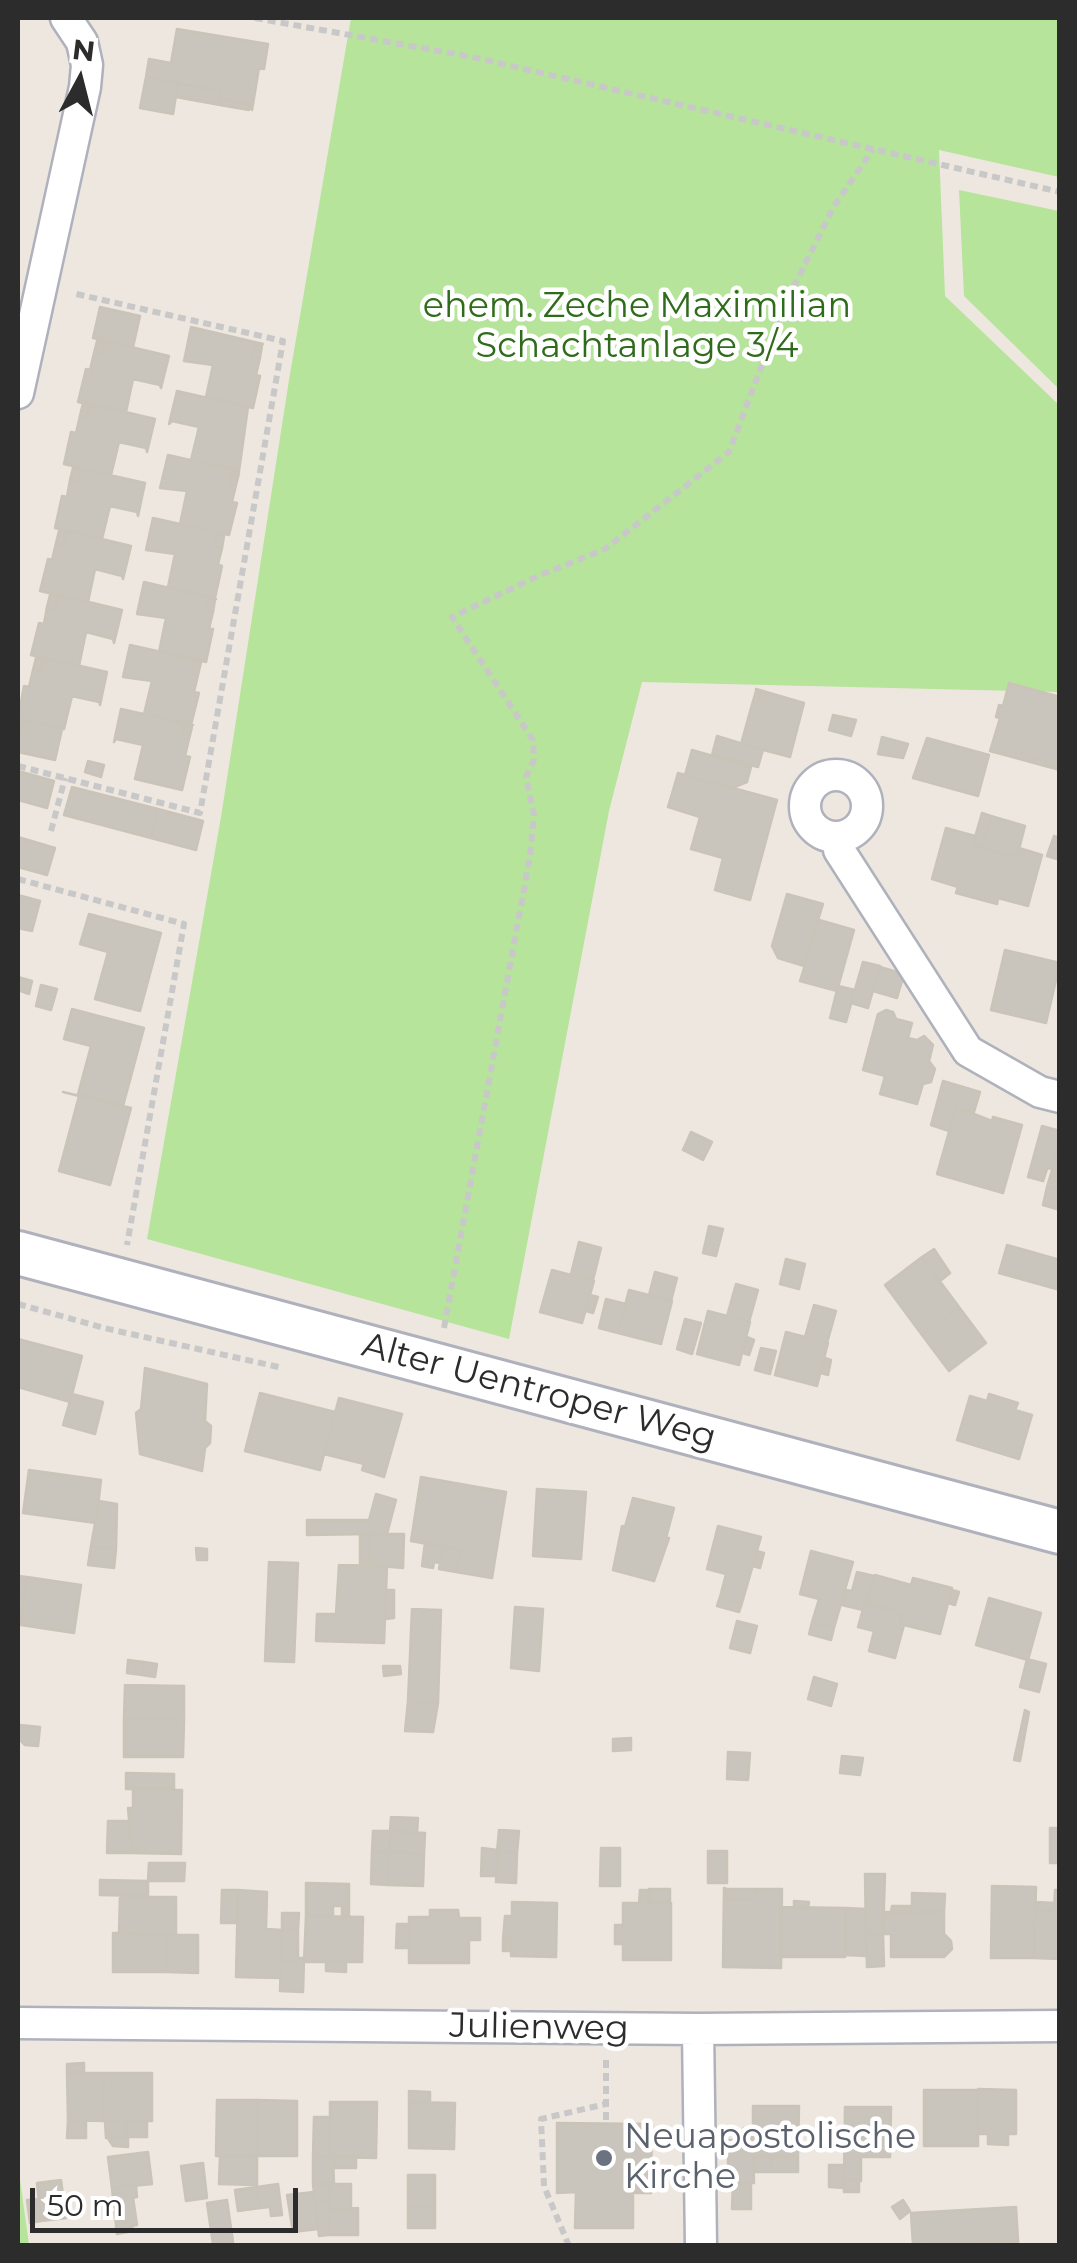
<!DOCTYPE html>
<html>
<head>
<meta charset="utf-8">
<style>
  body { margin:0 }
  #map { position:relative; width:1077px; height:2263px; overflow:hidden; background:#eee7df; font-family:Montserrat,sans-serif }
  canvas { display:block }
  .frame { position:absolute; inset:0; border:20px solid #2c2c2c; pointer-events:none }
  .north { position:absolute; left:30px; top:30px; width:100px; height:100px; -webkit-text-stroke:8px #fff; paint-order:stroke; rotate:7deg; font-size:28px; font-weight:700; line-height:40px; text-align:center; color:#2c2c2c }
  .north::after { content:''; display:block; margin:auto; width:35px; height:45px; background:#2c2c2c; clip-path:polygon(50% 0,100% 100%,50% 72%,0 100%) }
  .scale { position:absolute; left:30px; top:2188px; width:268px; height:45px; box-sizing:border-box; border:5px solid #2c2c2c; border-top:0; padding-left:12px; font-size:30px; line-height:35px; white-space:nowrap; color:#2c2c2c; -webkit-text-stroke:8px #fff; paint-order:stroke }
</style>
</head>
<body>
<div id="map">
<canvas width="1077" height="2263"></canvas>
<div class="frame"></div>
<div class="north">N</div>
<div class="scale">50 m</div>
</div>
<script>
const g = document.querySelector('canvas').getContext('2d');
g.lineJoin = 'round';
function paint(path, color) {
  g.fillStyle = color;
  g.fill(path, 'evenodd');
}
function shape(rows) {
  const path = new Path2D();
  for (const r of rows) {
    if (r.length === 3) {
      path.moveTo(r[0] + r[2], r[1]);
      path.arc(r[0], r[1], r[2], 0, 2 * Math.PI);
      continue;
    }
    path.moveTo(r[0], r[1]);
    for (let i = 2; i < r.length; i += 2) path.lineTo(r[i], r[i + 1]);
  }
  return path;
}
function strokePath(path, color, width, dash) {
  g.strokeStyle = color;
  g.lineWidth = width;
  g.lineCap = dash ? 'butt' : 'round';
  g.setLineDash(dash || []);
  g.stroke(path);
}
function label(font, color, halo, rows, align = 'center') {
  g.font = font + ' Montserrat,sans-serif';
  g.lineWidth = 9;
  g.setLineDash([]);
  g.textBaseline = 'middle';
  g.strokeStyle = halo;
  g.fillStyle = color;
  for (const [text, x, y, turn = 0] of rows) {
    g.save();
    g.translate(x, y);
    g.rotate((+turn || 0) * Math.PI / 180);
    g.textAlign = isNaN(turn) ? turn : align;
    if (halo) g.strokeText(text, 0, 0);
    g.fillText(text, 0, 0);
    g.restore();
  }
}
paint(shape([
  [351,18,1059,18,1059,177,939,150,945,296,1059,405,1059,692,642,682,609,811,509,1339,147,1239,221,817,289,380],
  [959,190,1059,211,1059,389,964,296],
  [18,2165,29,2245,18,2245]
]), '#b6e49b');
const building = shape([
  [177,29,268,44,264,69,259,68,252,110,250,105,220,99,222,91,146,77,149,59,171,63,177,29],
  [146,77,178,83,173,114,140,108,146,77],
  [178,83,222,91,220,105,176,97,178,83],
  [220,99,250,105,249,110,220,105,220,99],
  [100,307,140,316,133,347,93,338,100,307],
  [191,327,263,344,255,343,252,356,260,358,256,375,260,376,253,408,206,397,213,365,184,361,191,327],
  [97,339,169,356,161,388,160,385,133,379,126,412,78,402,86,369,90,370,94,353,102,355,104,342,97,339],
  [97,341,104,342,102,355,94,353,97,341],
  [255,343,262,345,260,358,252,356,255,343],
  [177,391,248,407,239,471,191,460,199,427,172,421,169,424,177,391],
  [83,402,155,419,147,452,146,448,119,442,111,475,64,464,71,432,76,433,80,416,87,418,90,406,83,402],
  [83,403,90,406,87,418,80,416,83,403],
  [168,455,239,471,232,471,229,483,236,485,232,502,237,503,229,535,180,524,187,491,160,488,168,455],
  [74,467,145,483,138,516,137,512,110,506,102,539,55,528,62,496,67,497,70,480,78,482,81,469,74,467],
  [73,468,81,469,78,482,70,480,73,468],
  [232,471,239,473,236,485,229,483,232,471],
  [153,518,225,534,217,534,214,546,222,548,218,564,222,566,215,598,168,587,175,554,146,550,153,518],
  [60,529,131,546,123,579,122,576,95,569,88,602,40,591,48,559,52,560,56,543,64,545,67,533,60,529],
  [59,531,67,533,64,545,56,543,59,531],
  [217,534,224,536,222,548,214,546,217,534],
  [144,582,216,599,208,598,205,610,213,612,209,629,213,629,206,662,159,652,166,618,137,614,144,582],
  [51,593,122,610,114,643,113,639,86,632,79,666,31,655,39,623,44,624,47,607,55,609,58,597,51,593],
  [50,595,58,597,55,609,47,607,50,595],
  [208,598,215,600,213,612,205,610,208,598],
  [130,645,202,661,194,661,191,674,198,675,194,692,199,693,191,725,144,714,152,681,123,677,130,645],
  [36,656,107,672,100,705,99,702,72,696,64,729,18,719,24,686,29,687,33,670,40,672,43,660,36,656],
  [36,658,43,660,40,672,33,670,36,658],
  [194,661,201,662,198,675,191,674,194,661],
  [1009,683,1060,697,1060,770,1045,766,1046,761,1017,752,1016,758,990,751,1000,718,996,717,999,705,1003,706,1009,683],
  [756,689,804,703,790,757,741,744,751,708,756,709,761,692,756,689],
  [756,691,761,692,756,709,751,708,756,691],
  [121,709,193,725,184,725,182,737,189,739,185,756,190,757,182,790,135,779,143,745,116,739,114,742,121,709],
  [833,715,856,720,851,736,829,730,833,715],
  [21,720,62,729,55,760,18,752,21,720],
  [184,725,192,727,189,739,182,737,184,725],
  [717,736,763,750,758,767,712,755,717,736],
  [882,737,908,744,903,758,878,754,882,737],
  [927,738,989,755,978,796,913,778,927,738],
  [692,750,751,767,747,782,732,788,685,775,692,750],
  [1017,752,1046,761,1045,766,1016,758,1017,752],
  [88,761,104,765,101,777,85,772,88,761],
  [18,771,54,781,47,808,18,800,18,771],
  [678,773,777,800,750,900,715,890,723,858,691,849,700,817,668,807,678,773],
  [72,787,158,809,151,838,64,815,72,787],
  [158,809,203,821,196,850,151,838,158,809],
  [982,813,991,816,982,847,973,844,982,813],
  [991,816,1025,826,1017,857,982,848,991,816],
  [946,828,975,836,973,844,982,848,1017,857,1019,848,1042,855,1028,906,998,898,997,904,956,893,958,887,932,879,946,828],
  [1054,836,1060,838,1060,860,1047,856,1054,836],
  [18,837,55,848,47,875,18,867,18,837],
  [787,894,823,904,804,966,778,958,772,946,787,894],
  [18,895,40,901,32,931,18,928,18,895],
  [89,914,161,933,140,1011,95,999,108,952,80,944,89,914],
  [819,920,854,930,837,991,800,981,819,920],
  [1005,950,1060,963,1046,1023,991,1010,1005,950],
  [863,962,880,966,868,1008,851,1003,863,962],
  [880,967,904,974,897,998,873,991,880,967],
  [18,977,32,981,29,994,18,990,18,977],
  [41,985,57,989,51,1010,36,1006,41,985],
  [838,986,855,990,846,1022,830,1018,838,986],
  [72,1009,144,1028,123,1106,78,1094,91,1046,64,1039,72,1009],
  [886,1010,893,1012,896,1019,912,1023,908,1038,917,1040,924,1036,933,1045,929,1061,935,1069,931,1082,923,1084,917,1104,880,1094,885,1076,863,1070,878,1014,886,1010],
  [943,1081,980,1092,974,1112,956,1107,949,1131,931,1125,943,1081],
  [63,1092,131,1108,110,1185,59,1171,79,1096,63,1092],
  [956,1107,992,1121,993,1117,1022,1125,1003,1193,937,1174,956,1107],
  [1042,1126,1060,1131,1053,1167,1047,1169,1043,1181,1028,1177,1042,1126],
  [691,1132,712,1142,703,1160,683,1150,691,1132],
  [1060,1143,1060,1191,1047,1187,1060,1143],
  [1047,1187,1060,1191,1060,1210,1043,1205,1047,1187],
  [709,1226,723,1229,716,1256,703,1253,709,1226],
  [579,1242,601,1248,593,1280,571,1274,579,1242],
  [1007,1245,1060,1260,1060,1290,999,1273,1007,1245],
  [934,1249,950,1273,940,1281,922,1257,934,1249],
  [922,1257,959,1307,922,1335,885,1285,922,1257],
  [786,1259,805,1264,799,1289,780,1284,786,1259],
  [552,1270,594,1281,582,1323,540,1312,552,1270],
  [655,1272,677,1278,671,1301,649,1295,655,1272],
  [736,1284,758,1290,749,1322,727,1316,736,1284],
  [629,1290,672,1301,661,1344,618,1333,629,1290],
  [590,1295,598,1297,593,1313,586,1311,590,1295],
  [606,1299,626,1304,618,1333,599,1328,606,1299],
  [814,1305,836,1311,827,1343,805,1337,814,1305],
  [959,1307,986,1343,949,1371,922,1335,959,1307],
  [708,1311,750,1322,739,1365,697,1354,708,1311],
  [685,1319,701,1323,692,1354,677,1349,685,1319],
  [786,1332,828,1343,817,1386,775,1375,786,1332],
  [747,1337,754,1340,749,1355,743,1353,747,1337],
  [18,1339,82,1356,70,1402,18,1387,18,1339],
  [761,1348,776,1351,770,1374,755,1370,761,1348],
  [825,1358,831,1360,828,1375,821,1373,825,1358],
  [145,1368,207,1384,205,1421,211,1426,210,1443,205,1448,202,1471,140,1454,136,1413,141,1409,145,1368],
  [260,1393,335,1412,320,1470,245,1451,260,1393],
  [72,1394,103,1402,95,1434,63,1425,72,1394],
  [989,1394,1018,1403,1015,1410,1032,1415,1019,1459,957,1440,970,1396,987,1401,989,1394],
  [339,1398,402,1414,384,1477,362,1470,364,1464,324,1454,339,1398],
  [29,1470,101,1480,96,1523,23,1513,29,1470],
  [421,1477,506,1492,492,1578,456,1572,460,1550,411,1541,421,1477],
  [537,1489,586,1492,581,1559,533,1556,537,1489],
  [376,1494,396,1500,387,1534,370,1534,369,1520,376,1494],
  [633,1498,674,1508,666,1538,669,1538,654,1581,613,1570,622,1526,625,1527,633,1498],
  [99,1501,117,1504,116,1549,91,1546,99,1501],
  [307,1520,369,1520,370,1534,307,1535,307,1520],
  [718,1526,761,1537,742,1603,720,1597,726,1574,707,1569,718,1526],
  [360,1534,370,1534,369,1565,360,1566,360,1534],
  [370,1534,404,1534,403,1568,369,1565,370,1534],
  [425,1543,443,1546,440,1563,434,1562,433,1568,422,1566,425,1543],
  [91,1546,116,1549,114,1568,88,1565,91,1546],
  [443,1546,460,1550,456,1572,439,1569,443,1546],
  [196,1548,207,1549,207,1560,197,1560,196,1548],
  [757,1551,764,1553,760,1568,753,1566,757,1551],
  [811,1551,853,1562,834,1628,812,1622,819,1599,800,1594,811,1551],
  [269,1562,298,1563,294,1662,265,1661,269,1562],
  [339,1565,387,1566,384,1643,316,1641,317,1614,336,1614,339,1565],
  [857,1572,874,1576,863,1610,842,1605,846,1590,852,1591,857,1572],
  [875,1575,911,1585,913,1578,952,1588,940,1634,900,1624,903,1614,867,1604,875,1575],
  [18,1576,27,1577,21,1625,18,1624,18,1576],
  [27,1577,81,1585,74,1633,21,1625,27,1577],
  [386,1590,394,1590,394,1618,385,1619,386,1590],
  [952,1590,959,1592,955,1605,948,1603,952,1590],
  [720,1597,742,1603,739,1612,717,1606,720,1597],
  [989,1598,1041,1613,1028,1660,976,1645,989,1598],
  [865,1602,903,1614,900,1624,904,1625,895,1658,869,1651,874,1631,858,1627,865,1602],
  [515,1607,543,1609,539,1671,511,1668,515,1607],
  [412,1609,441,1610,438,1703,408,1701,412,1609],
  [737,1621,757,1626,750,1653,730,1648,737,1621],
  [812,1622,834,1628,831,1640,809,1634,812,1622],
  [1027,1659,1046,1664,1039,1692,1020,1687,1027,1659],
  [128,1660,144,1662,142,1675,127,1673,128,1660],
  [144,1662,157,1664,155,1677,142,1675,144,1662],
  [383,1666,400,1666,401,1674,384,1676,383,1666],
  [814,1677,837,1684,831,1706,808,1699,814,1677],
  [125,1685,184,1686,184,1720,124,1719,125,1685],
  [408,1701,438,1703,433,1732,405,1731,408,1701],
  [1025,1710,1029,1712,1020,1761,1014,1760,1025,1710],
  [124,1719,184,1720,183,1757,124,1757,124,1719],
  [20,1725,40,1727,38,1746,25,1745,19,1739,20,1725],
  [631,1738,631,1750,613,1751,613,1739,631,1738],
  [728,1752,750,1753,748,1780,727,1779,728,1752],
  [842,1756,863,1758,860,1775,840,1773,842,1756],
  [126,1773,174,1774,174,1789,126,1789,126,1773],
  [133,1789,182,1790,181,1854,132,1853,128,1808,133,1808,133,1789],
  [391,1817,418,1818,417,1833,390,1831,391,1817],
  [108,1821,128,1821,132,1853,107,1853,108,1821],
  [1050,1828,1060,1828,1060,1863,1050,1863,1050,1828],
  [499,1830,519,1831,517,1853,497,1852,499,1830],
  [373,1831,390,1831,389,1852,372,1852,373,1831],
  [390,1831,425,1833,424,1854,389,1852,390,1831],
  [482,1848,498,1850,496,1876,481,1876,482,1848],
  [601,1848,620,1848,620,1886,600,1886,601,1848],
  [708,1851,727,1851,727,1883,708,1883,708,1851],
  [372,1852,389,1852,388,1885,371,1884,372,1852],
  [389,1852,424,1854,423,1886,388,1885,389,1852],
  [497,1852,517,1853,516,1883,496,1882,497,1852],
  [149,1863,185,1863,184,1881,148,1881,149,1863],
  [865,1874,885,1874,883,1934,866,1935,865,1874],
  [100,1880,148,1881,148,1896,100,1895,100,1880],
  [306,1883,349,1884,349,1916,342,1916,342,1906,333,1906,333,1916,306,1916,306,1883],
  [992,1886,1036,1887,1034,1958,991,1958,992,1886],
  [724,1888,727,1889,727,1899,755,1899,756,1889,782,1889,781,1968,723,1967,724,1888],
  [649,1889,670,1889,670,1903,649,1903,649,1889],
  [727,1889,756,1889,755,1899,727,1899,727,1889],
  [222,1890,238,1890,237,1923,221,1923,222,1890],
  [238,1890,267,1892,266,1929,282,1930,280,1978,236,1977,238,1890],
  [640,1890,649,1890,649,1903,671,1903,671,1960,623,1960,623,1944,615,1944,615,1925,623,1925,623,1903,639,1903,640,1890],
  [1055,1890,1060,1890,1060,1959,1034,1958,1035,1910,1054,1911,1055,1890],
  [912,1893,945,1894,944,1912,912,1912,912,1893],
  [120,1896,176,1897,176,1935,113,1933,119,1933,120,1896],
  [794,1901,809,1902,808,1908,794,1908,794,1901],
  [512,1902,557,1903,556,1957,511,1956,511,1939,503,1939,505,1916,512,1916,512,1902],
  [1035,1902,1055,1903,1054,1911,1035,1910,1035,1902],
  [892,1906,910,1906,910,1912,891,1912,892,1906],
  [781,1907,846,1908,845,1957,781,1957,781,1907],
  [846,1908,866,1909,867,1956,845,1955,846,1908],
  [430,1910,458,1910,459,1918,480,1918,480,1940,469,1940,469,1963,409,1963,409,1917,430,1917,430,1910],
  [883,1912,944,1912,944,1934,951,1941,952,1949,944,1957,891,1957,891,1934,883,1934,883,1912],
  [282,1913,299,1913,298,1930,282,1930,282,1913],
  [306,1916,363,1917,362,1962,304,1962,306,1916],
  [397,1924,410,1924,409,1948,396,1948,397,1924],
  [282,1930,298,1930,298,1961,281,1961,282,1930],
  [113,1933,176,1935,167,1935,167,1972,113,1972,113,1933],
  [883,1934,884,1966,867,1967,866,1935,883,1934],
  [167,1935,198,1935,198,1973,167,1972,167,1935],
  [503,1939,511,1939,511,1951,503,1951,503,1939],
  [298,1958,304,1958,303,1992,280,1991,281,1961,298,1961,298,1958],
  [326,1962,346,1962,346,1972,326,1971,326,1962],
  [84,2063,84,2073,67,2073,67,2064,84,2063],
  [67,2073,104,2073,103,2121,68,2120,67,2073],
  [104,2073,152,2073,152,2121,103,2121,104,2073],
  [978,2089,1016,2090,1016,2134,1008,2134,1008,2145,988,2144,988,2134,978,2134,978,2089],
  [924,2090,978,2090,978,2146,924,2146,924,2090],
  [409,2091,430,2092,430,2102,409,2102,409,2091],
  [217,2100,257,2100,257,2156,216,2156,217,2100],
  [257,2100,297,2101,297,2156,257,2156,257,2100],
  [330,2102,377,2102,376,2158,330,2157,330,2102],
  [409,2102,455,2103,454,2149,409,2148,409,2102],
  [753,2106,799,2106,798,2156,753,2156,753,2106],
  [845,2107,891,2107,890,2157,861,2157,861,2181,844,2180,845,2107],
  [314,2117,330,2117,330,2157,313,2157,314,2117],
  [68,2120,86,2121,86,2138,67,2138,68,2120],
  [105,2121,126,2121,126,2137,106,2138,105,2121],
  [126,2121,147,2121,147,2137,126,2137,126,2121],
  [557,2123,652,2124,651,2193,633,2193,633,2228,575,2228,576,2192,557,2193,557,2123],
  [744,2128,752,2129,753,2142,744,2142,744,2128],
  [836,2129,845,2129,845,2145,836,2146,836,2129],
  [107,2137,128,2137,128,2147,113,2146,107,2137],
  [728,2140,744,2140,745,2148,753,2148,754,2183,728,2183,728,2140],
  [148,2152,152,2184,112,2188,108,2157,148,2152],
  [220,2156,257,2156,257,2185,219,2184,220,2156],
  [754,2156,771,2156,771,2172,754,2172,754,2156],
  [771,2156,798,2156,798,2172,771,2172,771,2156],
  [313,2157,333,2157,334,2184,313,2184,313,2157],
  [333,2157,356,2157,356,2168,334,2168,333,2157],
  [203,2163,207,2198,186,2201,181,2166,203,2163],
  [829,2165,844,2165,844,2188,829,2187,829,2165],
  [408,2175,435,2175,435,2207,408,2207,408,2175],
  [61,2180,66,2218,41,2221,37,2183,61,2180],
  [844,2180,859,2180,859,2192,844,2192,844,2180],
  [733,2183,751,2183,751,2209,732,2209,733,2183],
  [278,2184,282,2215,271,2216,270,2207,260,2208,257,2187,278,2184],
  [313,2184,330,2184,330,2201,315,2201,313,2184],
  [330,2184,351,2184,351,2210,330,2210,330,2184],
  [136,2185,137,2197,133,2198,137,2225,132,2226,133,2231,117,2234,112,2188,136,2185],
  [257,2187,260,2208,238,2211,235,2190,257,2187],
  [314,2192,318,2229,293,2232,287,2195,314,2192],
  [39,2199,41,2221,30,2223,27,2200,39,2199],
  [227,2200,233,2242,213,2244,207,2203,227,2200],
  [903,2200,910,2211,900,2219,892,2207,903,2200],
  [315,2201,330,2201,328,2235,319,2236,315,2201],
  [408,2207,435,2207,435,2228,408,2228,408,2207],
  [1016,2207,1018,2240,913,2245,911,2213,1016,2207],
  [358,2208,358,2235,328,2235,330,2210,358,2208],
  [1018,2240,1018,2246,983,2246,983,2242,1018,2240]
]);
paint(building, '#c9c5bd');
strokePath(building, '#c9c3b8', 2.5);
const street = shape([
  [18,393,85,87,87,65,82,42,66,18],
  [836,806,31],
  [841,837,839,850,968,1051,1040,1092,1060,1097],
  [18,2023,698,2029,1060,2026],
  [698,2029,701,2246]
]);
const secondary = shape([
  [18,1253,1060,1532]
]);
strokePath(street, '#afb2bc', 35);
strokePath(secondary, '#afb2bc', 48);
strokePath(shape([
  [255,18,472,57,1060,192],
  [18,766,200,813,283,341,72,293],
  [51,831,65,778],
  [18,879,184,924,127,1245],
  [18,1304,104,1328,283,1368],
  [444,1328,530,856,534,815,526,777,534,760,533,740,452,617,538,576,605,549,729,452,786,302,834,206,873,149],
  [606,2060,606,2123],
  [569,2246,544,2186,541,2119,606,2104]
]), '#c8c8c8', 6, [8, 5]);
strokePath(street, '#fff', 30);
strokePath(secondary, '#fff', 42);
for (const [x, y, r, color] of [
  [604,2158,10,"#6b7280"]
]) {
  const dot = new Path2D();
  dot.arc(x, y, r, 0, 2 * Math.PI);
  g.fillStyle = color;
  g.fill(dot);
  strokePath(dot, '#fff', 4);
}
label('35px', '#2e6b1a', '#fff', [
  ["ehem. Zeche Maximilian",637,307],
  ["Schachtanlage 3/4",637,347]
]);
label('35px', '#2c2c2c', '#fff', [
  ["Alter Uentroper Weg",539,1392,15],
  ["Julienweg",539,2028,1]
]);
label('35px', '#5b616d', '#fff', [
  ["Neuapostolische",624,2138],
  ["Kirche",624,2178]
], 'left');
</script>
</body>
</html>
